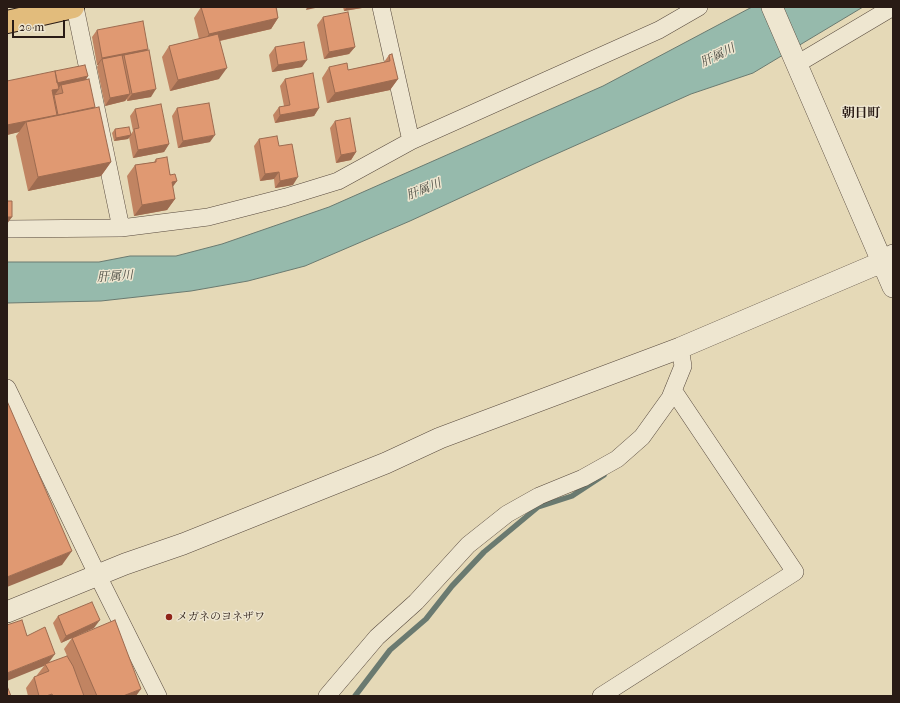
<!DOCTYPE html>
<html>
<head>
<meta charset="utf-8">
<style>
  body { margin:0 }
  #map { position:relative; width:900px; height:703px; overflow:hidden; background:#e5d9b7; font-family:"IM FELL French Canon",serif }
  canvas { display:block }
  .frame { position:absolute; inset:0; border:8px solid #291b15; pointer-events:none }
  .scale { position:absolute; left:12px; top:20px; width:53px; height:18px; box-sizing:border-box; border:2px solid #291b15; border-top:0; padding-left:5px; font-size:12px; line-height:14px; white-space:nowrap; color:#291b15; -webkit-text-stroke:3px #eee6d0; paint-order:stroke }
</style>
</head>
<body>
<div id="map">
<canvas width="900" height="703"></canvas>
<div class="frame"></div>
<div class="scale">20 m</div>
</div>
<script>
const g = document.querySelector('canvas').getContext('2d');
g.lineJoin = 'round';
function paint(path, color) {
  g.fillStyle = color;
  g.fill(path, 'evenodd');
}
function shape(rows) {
  const path = new Path2D();
  for (const r of rows) {
    path.moveTo(r[0], r[1]);
    for (let i = 2; i < r.length; i += 2) path.lineTo(r[i], r[i + 1]);
  }
  return path;
}
function strokePath(path, color, width, dash) {
  g.strokeStyle = color;
  g.lineWidth = width;
  g.lineCap = dash ? 'butt' : 'round';
  g.setLineDash(dash || []);
  g.stroke(path);
}
function label(font, color, halo, rows, align = 'center') {
  g.font = font + ' "IM FELL French Canon","Noto Serif JP",serif';
  g.lineWidth = 3;
  g.setLineDash([]);
  g.textBaseline = 'middle';
  g.strokeStyle = halo;
  g.fillStyle = color;
  for (const [text, x, y, turn = 0] of rows) {
    g.save();
    g.translate(x, y);
    g.rotate((+turn || 0) * Math.PI / 180);
    g.textAlign = isNaN(turn) ? turn : align;
    if (halo) g.strokeText(text, 0, 0);
    g.fillText(text, 0, 0);
    g.restore();
  }
}
const water = shape([
  [752,7,863,7,753,73,691,94,536,163,410,221,305,266,248,281,191,291,101,301,7,303,7,262,99,262,130,256,176,256,222,244,329,207,603,86,752,7]
]);
paint(water, '#96baac');
strokePath(water, '#6a7a70', 1);
strokePath(shape([
  [355,696,390,650,426,619,452,586,484,552,538,507,572,496,604,475]
]), '#6a7a70', 5.5);
const minor = shape([
  [75,7,121,228],
  [381,7,411,141],
  [797,64,893,7],
  [7,229,121,228,208,217,286,197,338,181,411,141,659,30,699,7],
  [7,388,98,576,158,696],
  [327,696,377,637,416,602,468,545,507,514,539,496,583,478,617,459,642,437,670,398,683,366,680,348],
  [601,696,795,572,673,390]
]);
const tertiary = shape([
  [772,7,893,287],
  [7,612,125,564,183,544,386,463,440,438,680,348,882,262,893,255]
]);
const primary = shape([
  [7,22,73,7]
]);
strokePath(minor, '#584a3e', 18);
strokePath(tertiary, '#584a3e', 22);
strokePath(primary, '#291b15', 24);
strokePath(minor, '#eee6d0', 17);
strokePath(tertiary, '#eee6d0', 21);
strokePath(primary, '#e2bc7c', 22);
paint(shape([
  [201,7,283,7,277,8,278,18,271,29,220,41,219,79,170,91,162,57,169,46,199,39,194,18],
  [343,7,368,7,344,11],
  [323,17,355,47,349,54,324,59,317,25],
  [97,30,147,50,151,97,127,101,127,99,125,101,105,106,97,67,98,65,97,65,92,37],
  [275,47,302,67,272,72,269,55],
  [389,55,398,79,390,90,327,103,322,78,329,67,348,70,384,62],
  [88,76,86,79,95,107,111,162,101,176,28,191,16,136,19,132,7,135,7,81],
  [285,79,319,108,314,116,275,123,273,115,279,107,284,106,280,86],
  [177,108,210,142,178,148,172,116],
  [135,109,169,144,164,152,133,158,129,137,128,139,114,141,112,133,115,129,131,134,133,131,130,116],
  [335,121,356,152,351,160,336,163,330,128],
  [259,139,279,146,293,185,275,188,274,179,260,181,254,146],
  [156,159,177,181,172,187,175,199,167,210,134,216,127,176,135,165,154,162],
  [58,616,94,628,78,635,136,696,28,696,26,688,34,677,38,676,37,675,44,666,27,636,48,663,68,658,64,649,72,638,61,643,53,623]
]), '#c18462');
paint(shape([
  [307,7,320,7,306,10],
  [347,7,368,7,344,11],
  [278,18,271,29,201,45,209,34],
  [355,47,349,54,324,59,329,52],
  [148,49,143,56,124,55,120,60,102,59,98,65,97,65,102,58],
  [307,60,302,67,272,72,278,65],
  [227,68,219,79,170,91,178,80],
  [88,76,83,84,61,85,58,89,57,83],
  [398,79,390,90,327,103,335,93],
  [59,89,54,96,54,95,50,100,52,90],
  [156,89,151,97,127,101,132,94],
  [130,94,125,101,105,106,110,98],
  [319,108,314,116,275,123,280,115],
  [57,115,26,122,19,132,7,135,7,125],
  [131,135,128,139,114,141,116,138],
  [215,135,210,142,178,148,183,141],
  [169,144,164,152,133,158,138,150],
  [356,152,351,160,336,163,341,155],
  [111,162,101,176,28,191,38,177],
  [279,172,274,179,260,181,265,174],
  [298,177,293,185,275,188,280,181],
  [177,181,169,192,172,182],
  [175,199,167,210,134,216,142,205],
  [7,217,12,217,7,224],
  [72,551,62,565,7,587,7,577],
  [100,620,94,628,61,643,66,636],
  [55,654,47,665,45,664,44,666,7,681,7,673],
  [141,689,136,696,123,696]
]), '#9d6b50');
const building = shape([
  [201,7,276,7,278,18,209,34,201,7],
  [348,12,355,47,329,52,323,17,348,12],
  [143,21,148,49,102,58,97,30,143,21],
  [218,34,227,68,178,80,169,46,218,34],
  [304,42,307,60,278,65,275,47,304,42],
  [149,50,156,89,132,94,124,55,149,50],
  [392,54,398,79,335,93,329,67,347,63,348,70,390,61,389,55,392,54],
  [122,55,130,94,110,98,102,59,122,55],
  [85,65,88,76,57,83,55,71,85,65],
  [55,71,59,89,52,90,57,115,7,125,7,81,55,71],
  [313,73,319,108,280,115,279,107,290,105,285,79,313,73],
  [89,79,95,107,58,115,54,95,63,93,61,85,89,79],
  [209,103,215,135,183,141,177,108,209,103],
  [161,104,169,144,138,150,134,129,139,128,135,109,161,104],
  [99,107,111,162,38,177,26,122,99,107],
  [350,118,356,152,341,155,335,121,350,118],
  [129,127,131,135,116,138,115,129,129,127],
  [277,136,279,146,292,144,298,177,280,181,279,172,265,174,259,139,277,136],
  [167,157,170,175,175,174,177,181,172,182,175,199,142,205,135,165,156,162,156,159,167,157],
  [7,201,12,201,12,217,7,217,7,201],
  [7,401,72,551,7,577,7,401],
  [92,602,100,620,66,636,58,616,92,602],
  [22,620,27,636,45,627,55,654,7,673,7,625,22,620],
  [115,620,141,689,123,696,97,696,72,638,115,620],
  [67,656,73,666,84,696,53,696,52,694,46,696,39,696,34,677,49,671,45,664,67,656],
  [7,686,11,696,7,696,7,686]
]);
paint(building, '#e09972');
strokePath(building, '#9d6b50', 1);
for (const [x, y, r, color] of [
  [169,617,4,"#8f2418"]
]) {
  const dot = new Path2D();
  dot.arc(x, y, r, 0, 2 * Math.PI);
  g.fillStyle = color;
  g.fill(dot);
  strokePath(dot, '#eee6d0', 1.5);
}
label('11px', '#291b15', '#eee6d0', [
  ["メガネのヨネザワ",177,617]
], 'left');
label('italic 12px', '#4a4b42', '#eee6d0', [
  ["肝属川",718,56,-26],
  ["肝属川",424,190,-22],
  ["肝属川",115,277,-4]
]);
label('bold 13px', '#291b15', '#eee6d0', [
  ["朝日町",861,114]
]);
</script>
</body>
</html>
